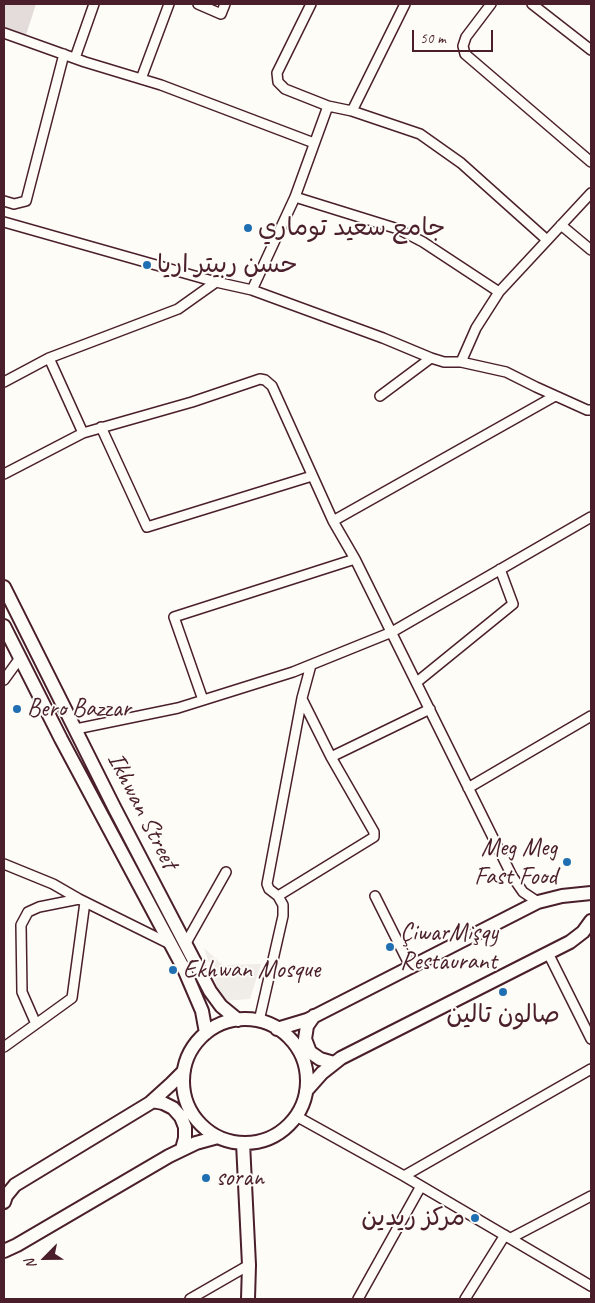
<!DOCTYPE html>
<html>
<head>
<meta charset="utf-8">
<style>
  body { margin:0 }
  #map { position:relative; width:595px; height:1303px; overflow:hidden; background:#fdfcf7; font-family:Caveat,sans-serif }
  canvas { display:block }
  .frame { position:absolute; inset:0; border:5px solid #4a1f2b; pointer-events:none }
  .north { position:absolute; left:20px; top:1233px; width:50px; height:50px; -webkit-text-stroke:4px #fdfcf7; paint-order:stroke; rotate:247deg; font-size:14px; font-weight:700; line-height:20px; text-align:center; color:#4a1f2b }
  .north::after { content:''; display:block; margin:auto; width:18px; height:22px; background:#4a1f2b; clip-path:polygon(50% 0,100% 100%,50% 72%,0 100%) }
  .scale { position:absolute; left:412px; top:30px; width:81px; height:22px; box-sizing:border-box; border:2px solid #4a1f2b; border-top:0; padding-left:6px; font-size:15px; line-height:18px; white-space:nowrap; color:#4a1f2b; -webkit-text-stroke:4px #fdfcf7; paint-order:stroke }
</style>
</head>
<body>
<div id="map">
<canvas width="595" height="1303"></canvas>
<div class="frame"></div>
<div class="north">N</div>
<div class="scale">50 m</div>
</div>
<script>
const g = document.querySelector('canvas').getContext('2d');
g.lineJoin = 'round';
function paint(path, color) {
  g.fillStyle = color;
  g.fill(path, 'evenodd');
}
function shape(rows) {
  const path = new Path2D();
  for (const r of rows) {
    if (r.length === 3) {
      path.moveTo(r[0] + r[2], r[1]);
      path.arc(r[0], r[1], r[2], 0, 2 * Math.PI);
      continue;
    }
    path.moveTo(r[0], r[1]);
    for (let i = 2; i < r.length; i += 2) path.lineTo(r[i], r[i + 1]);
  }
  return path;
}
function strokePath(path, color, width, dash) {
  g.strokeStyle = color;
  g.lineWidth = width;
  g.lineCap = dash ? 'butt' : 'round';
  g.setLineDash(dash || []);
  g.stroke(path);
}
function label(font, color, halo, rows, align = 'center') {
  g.font = font + ' Caveat,"Playpen Sans Arabic",sans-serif';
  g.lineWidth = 4;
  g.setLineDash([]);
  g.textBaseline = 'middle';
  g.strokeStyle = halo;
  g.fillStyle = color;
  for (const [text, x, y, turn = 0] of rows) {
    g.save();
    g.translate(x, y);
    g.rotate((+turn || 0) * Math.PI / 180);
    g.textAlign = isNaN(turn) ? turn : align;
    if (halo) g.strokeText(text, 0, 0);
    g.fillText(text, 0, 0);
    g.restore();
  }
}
paint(shape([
  [204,948,223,965,261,964,250,999,222,1001]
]), '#f0ece8');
paint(shape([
  [4,4,36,4,26,35,4,27]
]), '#e3dcda');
const street = shape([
  [198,4,221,14,225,4],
  [491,4,466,37,463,46,465,54,591,162],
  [532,4,591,50],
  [4,33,85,62,161,85,314,143],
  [75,58,94,4],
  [141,79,169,4],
  [328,106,352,111,420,134,461,163,547,240],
  [352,111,405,4],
  [295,197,398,229,423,242,499,292],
  [4,201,14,204,26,201,64,54],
  [4,222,216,282,252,290,383,338,431,358,444,362,461,362,506,372,536,387,587,410,591,410],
  [561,225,591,250],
  [252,290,295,197,328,106,285,89,278,82,277,73,311,4],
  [49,358,83,433],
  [461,362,476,328,499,292,591,193],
  [4,382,49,358,178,309,216,282],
  [380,396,431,358],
  [101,427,147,527,312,476],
  [4,474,83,433,192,402,260,379,265,380,272,386,333,521,355,559,512,876,523,892,538,902],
  [333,521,555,396],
  [4,680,20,658],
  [417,682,513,604,500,569],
  [203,700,174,617,355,559],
  [76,729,178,708,293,672,392,632,591,517],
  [331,757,430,709],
  [468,788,591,716],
  [4,864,53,884,79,899,172,945],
  [278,896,374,837,374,832,331,757,302,699],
  [375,896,410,966],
  [79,899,39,907,28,912,21,925,22,992,36,1024,72,998,85,902],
  [186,943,226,872],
  [548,953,591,1039],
  [259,1021,283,916,283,905,278,896,269,889,267,884,302,698,311,665],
  [4,1047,36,1024],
  [296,1116,404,1176,591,1286],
  [404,1176,591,1069],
  [511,1238,591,1196],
  [190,1299,249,1265],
  [358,1299,421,1186],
  [465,1299,505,1235]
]);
const secondary = shape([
  [4,587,114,807,210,991,221,1006,238,1020],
  [4,626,61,739,184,969,202,1011,206,1033],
  [314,1016,307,1026,305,1039,310,1052,320,1059,334,1063],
  [245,1081,62],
  [277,1029,307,1020,538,902,562,896,591,893],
  [306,1091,322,1073,341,1058,570,942,583,932,591,921],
  [152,1101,163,1103,173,1108,181,1117,185,1127,185,1138,182,1149],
  [243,1143,249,1265,248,1299],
  [4,1202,6,1196,15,1185,150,1103,171,1084,184,1071],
  [4,1251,17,1245,169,1156,196,1143,218,1137]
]);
strokePath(street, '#4a1f2b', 12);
strokePath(secondary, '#4a1f2b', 16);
strokePath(street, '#fdfcf7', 9);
strokePath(secondary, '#fdfcf7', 12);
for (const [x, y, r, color] of [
  [248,228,5,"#1f6fb2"],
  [147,265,5,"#1f6fb2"],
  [17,709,5,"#1f6fb2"],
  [567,862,5,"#1f6fb2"],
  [390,947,5,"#1f6fb2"],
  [173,970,5,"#1f6fb2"],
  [503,992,5,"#1f6fb2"],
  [206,1178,5,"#1f6fb2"],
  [475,1218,5,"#1f6fb2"]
]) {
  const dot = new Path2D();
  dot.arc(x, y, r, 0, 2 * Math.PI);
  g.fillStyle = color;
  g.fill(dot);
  strokePath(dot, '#fdfcf7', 2);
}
label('25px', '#4a1f2b', '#fdfcf7', [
  ["جامع سعيد توماري",258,228],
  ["حسن ربيتر اريا",157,265],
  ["Bero Bazzar",27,709],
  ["Meg Meg",557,848,"right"],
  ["Fast Food",557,877,"right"],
  ["ÇiwarMişqy",400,933],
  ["Restaurant",400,962],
  ["Ekhwan Mosque",183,970],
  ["صالون تالين",503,1015,"center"],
  ["soran",216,1178],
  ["مركز ريدين",465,1218,"right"]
], 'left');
label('25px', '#4a1f2b', '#fdfcf7', [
  ["Ikhwan Street",142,811,63]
]);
</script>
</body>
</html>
